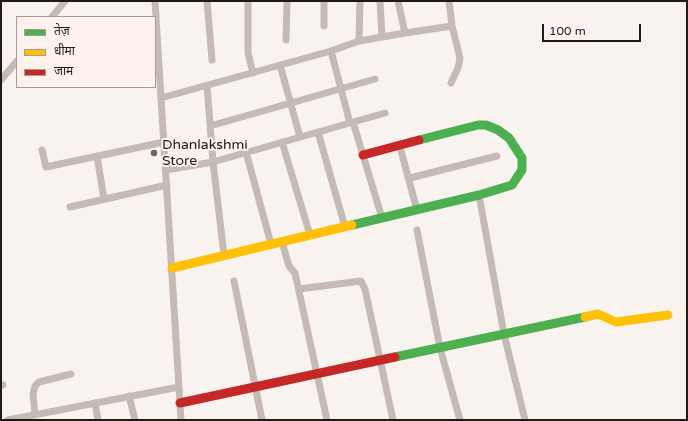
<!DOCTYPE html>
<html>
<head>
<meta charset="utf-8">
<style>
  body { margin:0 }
  #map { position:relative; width:688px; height:421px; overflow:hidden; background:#f9f3f0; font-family:"Varela Round","Noto Sans Devanagari",sans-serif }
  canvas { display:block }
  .frame { position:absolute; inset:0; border:2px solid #231914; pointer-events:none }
  .legend { position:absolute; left:16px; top:16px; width:140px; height:72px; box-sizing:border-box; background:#fdf2ec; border:1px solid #a69b96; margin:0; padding:5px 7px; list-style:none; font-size:12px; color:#231914 }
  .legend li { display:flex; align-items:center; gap:8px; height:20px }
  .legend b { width:20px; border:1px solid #a69b96 }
  .scale { position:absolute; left:542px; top:24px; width:99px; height:18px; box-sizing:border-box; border:2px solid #231914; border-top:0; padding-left:5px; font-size:12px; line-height:14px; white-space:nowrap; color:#231914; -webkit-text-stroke:3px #fdf2ec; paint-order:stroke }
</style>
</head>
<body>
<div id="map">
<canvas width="688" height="421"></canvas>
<div class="frame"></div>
<ul class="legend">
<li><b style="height:5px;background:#4caf50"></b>तेज़</li>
<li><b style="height:5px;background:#ffc107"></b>धीमा</li>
<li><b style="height:5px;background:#c62828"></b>जाम</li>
</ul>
<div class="scale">100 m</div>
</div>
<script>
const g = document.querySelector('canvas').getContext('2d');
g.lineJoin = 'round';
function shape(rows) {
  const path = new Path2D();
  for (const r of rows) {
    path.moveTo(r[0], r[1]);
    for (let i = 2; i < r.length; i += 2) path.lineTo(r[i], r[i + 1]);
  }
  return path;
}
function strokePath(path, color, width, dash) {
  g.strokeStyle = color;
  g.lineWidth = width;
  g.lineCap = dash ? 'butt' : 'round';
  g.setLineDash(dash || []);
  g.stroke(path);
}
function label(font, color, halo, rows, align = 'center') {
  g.font = font + ' "Varela Round",sans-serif';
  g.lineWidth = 4;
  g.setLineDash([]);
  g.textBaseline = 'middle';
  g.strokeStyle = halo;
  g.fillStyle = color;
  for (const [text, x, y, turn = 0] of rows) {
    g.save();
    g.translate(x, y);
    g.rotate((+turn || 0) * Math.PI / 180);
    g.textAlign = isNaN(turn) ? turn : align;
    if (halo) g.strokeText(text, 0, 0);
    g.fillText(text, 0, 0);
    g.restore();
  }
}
strokePath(shape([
  [155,1,181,420],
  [207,1,212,60],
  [248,1,248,53,253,73],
  [398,1,405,33,452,26,449,1],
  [52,17,65,1],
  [324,26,324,1],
  [382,37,405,33],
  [286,40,287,1],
  [359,41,360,1],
  [331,51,350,123],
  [280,65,300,137],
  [1,80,17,61],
  [451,83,458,68,460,58,452,26],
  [207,86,213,162,224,255],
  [161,98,331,51,359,41,382,37,380,1],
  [353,122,382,218],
  [210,126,375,79],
  [318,132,345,227],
  [282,142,310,235],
  [400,147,417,210],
  [42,150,46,167,164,142],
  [246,152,271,244],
  [97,156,104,199],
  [166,170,213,162,385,113],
  [410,178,497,156],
  [479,195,504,334,525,420],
  [70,207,167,185],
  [417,230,440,348,460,420],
  [282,242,289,266,295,273,327,420],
  [234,281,262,420],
  [299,289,361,281,365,289,393,420],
  [1,385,3,385],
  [129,396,135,420],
  [95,403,98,420],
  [35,415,33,394,35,386,39,382,71,374],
  [8,420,179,387]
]), '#c5bab4', 7);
strokePath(shape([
  [352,225,479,195,512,185,522,170,522,158,509,138,498,130,486,125,478,125,419,140],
  [395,357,585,317]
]), '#4caf50', 9);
strokePath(shape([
  [172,268,352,225],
  [585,317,598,314,616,322,668,315]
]), '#ffc107', 9);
strokePath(shape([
  [363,155,419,140],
  [180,403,395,357]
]), '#c62828', 9);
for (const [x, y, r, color] of [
  [154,153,4,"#6e6561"]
]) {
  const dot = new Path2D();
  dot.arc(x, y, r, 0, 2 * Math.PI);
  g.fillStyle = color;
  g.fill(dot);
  strokePath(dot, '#fdf2ec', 1.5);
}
label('14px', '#231914', '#fdf2ec', [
  ["Dhanlakshmi",162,145],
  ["Store",162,161]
], 'left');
</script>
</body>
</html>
